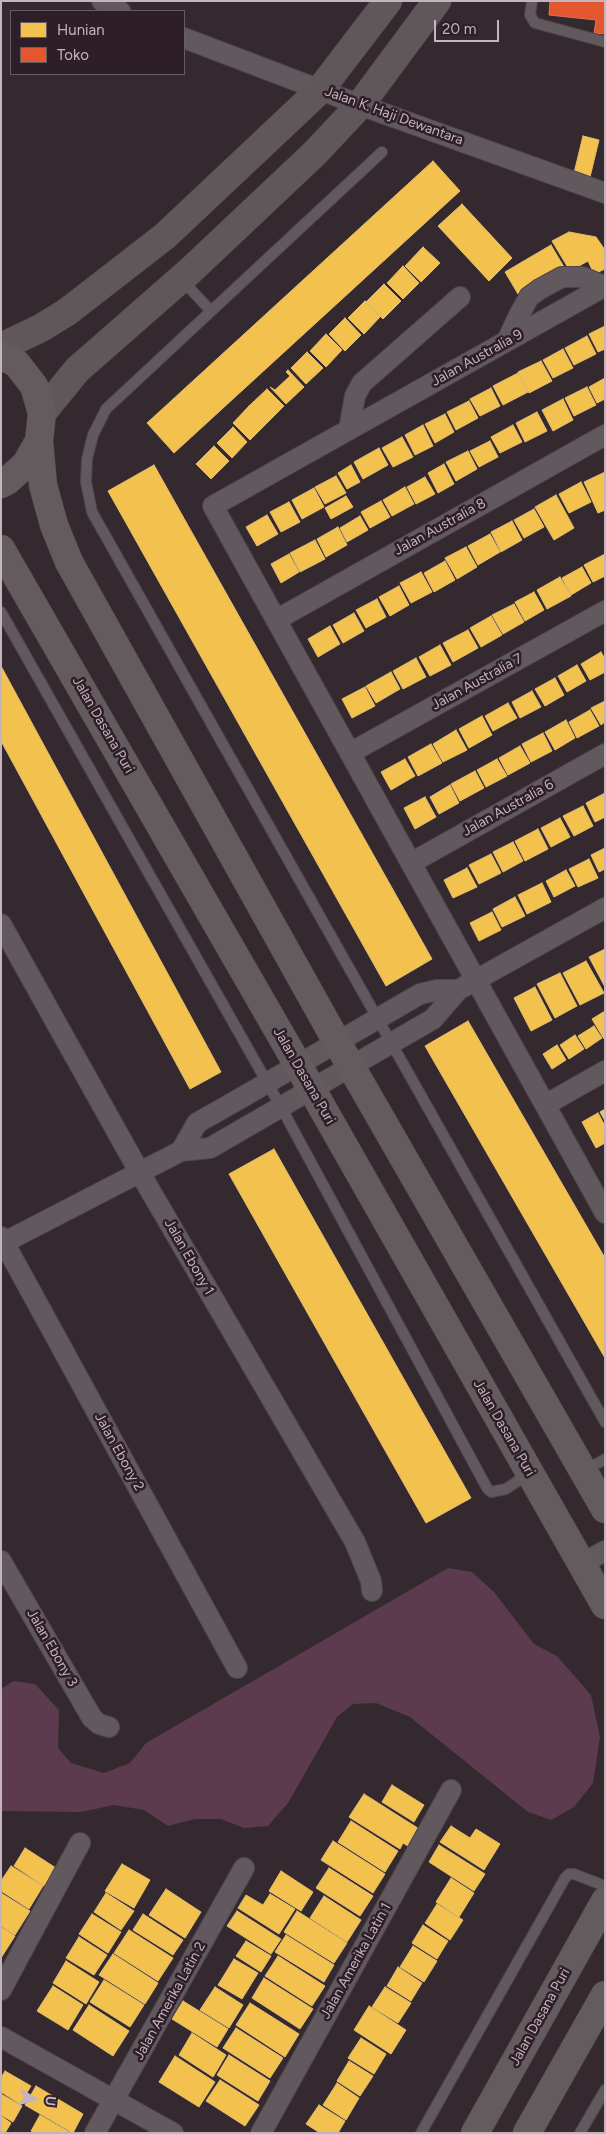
<!DOCTYPE html>
<html>
<head>
<meta charset="utf-8">
<style>
  body { margin:0 }
  #map { position:relative; width:606px; height:2134px; overflow:hidden; background:#34292f; font-family:Figtree,sans-serif }
  canvas { display:block }
  .frame { position:absolute; inset:0; border:2px solid #c5b4bd; pointer-events:none }
  .legend { position:absolute; left:10px; top:10px; width:175px; height:65px; box-sizing:border-box; background:#2e1e27; border:1px solid #6a5a63; margin:0; padding:6px 9px; list-style:none; font-size:15px; color:#c5b4bd }
  .legend li { display:flex; align-items:center; gap:10px; height:25px }
  .legend b { width:25px; border:1px solid #6a5a63 }
  .north { position:absolute; left:10px; top:2074px; width:50px; height:50px; -webkit-text-stroke:4px #2e1e27; paint-order:stroke; rotate:97deg; font-size:14px; font-weight:700; line-height:20px; text-align:center; color:#c5b4bd }
  .north::after { content:''; display:block; margin:auto; width:18px; height:22px; background:#c5b4bd; clip-path:polygon(50% 0,100% 100%,50% 72%,0 100%) }
  .scale { position:absolute; left:434px; top:20px; width:65px; height:22px; box-sizing:border-box; border:2px solid #c5b4bd; border-top:0; padding-left:6px; font-size:15px; line-height:18px; white-space:nowrap; color:#c5b4bd; -webkit-text-stroke:4px #2e1e27; paint-order:stroke }
</style>
</head>
<body>
<div id="map">
<canvas width="606" height="2134"></canvas>
<div class="frame"></div>
<ul class="legend">
<li><b style="height:14px;background:#f2c14e"></b>Hunian</li>
<li><b style="height:14px;background:#e4572e"></b>Toko</li>
</ul>
<div class="north">U</div>
<div class="scale">20 m</div>
</div>
<script>
const g = document.querySelector('canvas').getContext('2d');
g.lineJoin = 'round';
function paint(path, color) {
  g.fillStyle = color;
  g.fill(path, 'evenodd');
}
function shape(rows) {
  const path = new Path2D();
  for (const r of rows) {
    path.moveTo(r[0], r[1]);
    for (let i = 2; i < r.length; i += 2) path.lineTo(r[i], r[i + 1]);
  }
  return path;
}
function strokePath(path, color, width, dash) {
  g.strokeStyle = color;
  g.lineWidth = width;
  g.lineCap = dash ? 'butt' : 'round';
  g.setLineDash(dash || []);
  g.stroke(path);
}
function label(font, color, halo, rows, align = 'center') {
  g.font = font + ' Figtree,sans-serif';
  g.lineWidth = 5;
  g.setLineDash([]);
  g.textBaseline = 'middle';
  g.strokeStyle = halo;
  g.fillStyle = color;
  for (const [text, x, y, turn = 0] of rows) {
    g.save();
    g.translate(x, y);
    g.rotate((+turn || 0) * Math.PI / 180);
    g.textAlign = isNaN(turn) ? turn : align;
    if (halo) g.strokeText(text, 0, 0);
    g.fillText(text, 0, 0);
    g.restore();
  }
}
paint(shape([
  [448,1568,472,1572,494,1592,534,1644,557,1656,591,1695,600,1737,593,1783,574,1807,551,1820,528,1812,410,1717,376,1703,353,1704,337,1717,288,1803,268,1826,244,1828,221,1819,195,1819,168,1826,144,1810,114,1805,81,1812,1,1811,1,1689,13,1681,35,1684,59,1710,58,1748,71,1763,104,1773,130,1763,146,1743]
]), '#5c3b4e');
const homes = shape([
  [583,136,599,140,590,177,574,173,583,136],
  [433,161,460,191,174,453,147,423,433,161],
  [462,204,512,258,489,281,438,226,462,204],
  [569,232,596,237,605,250,605,269,594,274,588,261,570,271,552,241,569,232],
  [551,245,564,267,518,294,505,272,551,245],
  [423,247,440,263,421,282,405,266,423,247],
  [403,266,419,283,403,299,387,283,403,266],
  [384,284,401,301,383,319,366,302,384,284],
  [365,301,380,317,364,334,348,318,365,301],
  [345,318,361,335,345,351,329,334,345,318],
  [605,326,605,349,598,352,589,334,605,326],
  [326,334,342,350,326,367,310,351,326,334],
  [587,336,596,354,574,365,565,348,587,336],
  [563,349,573,368,553,378,543,360,563,349],
  [307,352,323,368,306,384,291,368,307,352],
  [541,361,552,381,529,393,518,372,541,361],
  [288,370,304,387,286,404,270,387,275,390,290,376,286,372,288,370],
  [518,373,528,392,503,405,493,386,518,373],
  [605,378,605,399,597,403,589,387,605,378],
  [587,387,596,405,574,416,565,398,587,387],
  [491,388,500,406,480,416,470,399,491,388],
  [267,389,284,406,266,424,249,406,267,389],
  [563,399,573,420,553,431,542,410,563,399],
  [469,401,478,418,456,430,447,412,469,401],
  [249,406,266,424,250,440,233,423,249,406],
  [537,412,547,431,525,442,516,423,537,412],
  [445,414,454,432,435,443,425,424,445,414],
  [423,425,433,446,415,455,405,435,423,425],
  [513,425,522,442,500,453,491,437,513,425],
  [233,427,247,442,232,458,217,443,233,427],
  [402,437,413,457,393,467,382,448,402,437],
  [490,441,498,457,479,467,470,451,490,441],
  [214,446,229,461,211,479,196,464,214,446],
  [379,448,388,465,363,479,354,462,379,448],
  [468,451,477,469,456,481,446,462,468,451],
  [444,464,454,484,438,493,428,473,444,464],
  [154,465,432,959,386,986,108,491,154,465],
  [351,465,360,482,347,489,338,473,351,465],
  [605,472,605,510,598,513,584,482,605,472],
  [336,476,346,493,325,504,315,487,336,476],
  [425,477,435,494,416,504,407,487,425,477],
  [581,482,591,502,569,513,559,494,581,482],
  [405,487,414,504,392,516,383,500,405,487],
  [314,488,324,507,302,519,292,500,314,488],
  [556,495,574,528,554,540,535,507,556,495],
  [346,496,353,507,331,519,325,508,346,496],
  [381,501,390,517,370,528,361,512,381,501],
  [289,502,300,522,281,532,270,512,289,502],
  [534,509,544,527,524,538,514,520,534,509],
  [267,515,278,534,257,546,246,527,267,515],
  [360,516,368,530,347,542,340,528,360,516],
  [512,521,522,540,501,552,491,532,512,521],
  [338,527,347,545,326,557,317,539,338,527],
  [490,534,500,552,478,565,468,546,490,534],
  [315,540,325,559,300,572,290,553,315,540],
  [466,547,477,567,457,579,445,558,466,547],
  [289,554,299,572,281,583,271,564,289,554],
  [605,554,605,576,593,582,584,565,605,554],
  [445,561,455,580,434,592,424,573,445,561],
  [582,567,591,583,571,595,562,578,582,567],
  [421,572,432,592,411,603,400,583,421,572],
  [560,577,571,596,547,609,537,590,560,577],
  [399,586,409,605,390,616,379,597,399,586],
  [534,592,544,610,525,621,515,602,534,592],
  [377,599,386,617,366,628,356,610,377,599],
  [514,604,524,622,503,634,492,615,514,604],
  [354,613,364,631,343,643,333,625,354,613],
  [491,616,502,635,481,647,470,628,491,616],
  [330,626,340,644,318,657,308,639,330,626],
  [468,630,478,648,453,662,443,643,468,630],
  [440,645,451,665,430,676,419,657,440,645],
  [601,652,605,659,605,672,590,680,581,664,601,652],
  [416,658,426,677,403,689,393,671,416,658],
  [577,665,586,681,567,692,558,676,577,665],
  [1,666,221,1072,190,1089,1,741,1,666],
  [391,672,400,689,376,703,366,686,391,672],
  [555,678,564,695,545,706,535,689,555,678],
  [365,687,375,706,352,718,342,699,365,687],
  [532,691,541,707,520,718,512,702,532,691],
  [605,701,605,722,601,725,591,708,605,701],
  [508,703,517,718,493,731,485,716,508,703],
  [590,710,599,726,577,738,569,722,590,710],
  [482,716,492,735,469,748,459,729,482,716],
  [566,720,575,738,555,750,545,732,566,720],
  [456,730,467,750,443,762,433,744,456,730],
  [543,733,552,751,531,762,522,744,543,733],
  [431,744,442,763,418,776,408,757,431,744],
  [520,746,530,763,508,775,499,758,520,746],
  [405,759,415,776,391,790,381,772,405,759],
  [497,759,507,776,486,787,477,770,497,759],
  [475,771,484,788,460,801,451,784,475,771],
  [450,785,459,803,439,814,430,797,450,785],
  [605,793,605,817,595,822,586,803,605,793],
  [425,797,436,817,415,829,404,808,425,797],
  [583,806,593,826,574,836,563,816,583,806],
  [560,818,570,837,551,847,541,828,560,818],
  [538,829,548,849,525,861,515,841,538,829],
  [513,842,523,861,503,872,493,852,513,842],
  [605,848,605,869,599,872,591,855,605,848],
  [491,854,501,873,479,884,469,865,491,854],
  [589,859,598,878,578,887,569,869,589,859],
  [467,868,477,887,453,898,444,880,467,868],
  [566,870,575,886,554,897,546,881,566,870],
  [542,883,551,902,527,914,518,895,542,883],
  [515,897,525,916,502,927,493,909,515,897],
  [492,912,501,930,479,941,470,923,492,912],
  [605,949,605,987,589,957,605,949],
  [586,961,604,993,580,1005,563,973,586,961],
  [560,973,577,1006,555,1018,537,984,560,973],
  [535,987,552,1020,531,1031,514,998,535,987],
  [605,1011,605,1038,604,1039,592,1019,605,1011],
  [468,1021,605,1258,605,1358,425,1046,468,1021],
  [594,1026,602,1038,586,1049,578,1036,594,1026],
  [575,1035,584,1049,569,1059,560,1045,575,1035],
  [557,1045,566,1060,552,1069,543,1054,557,1045],
  [605,1109,605,1121,600,1112,605,1109],
  [598,1113,605,1126,605,1143,596,1148,582,1122,598,1113],
  [274,1149,471,1498,426,1523,229,1174,274,1149],
  [392,1785,424,1805,414,1822,382,1802,392,1785],
  [364,1794,424,1832,413,1849,403,1843,400,1849,349,1817,364,1794],
  [351,1821,398,1851,385,1872,338,1842,351,1821],
  [451,1826,470,1838,476,1829,500,1844,484,1870,440,1842,451,1826],
  [333,1841,385,1874,373,1893,321,1860,333,1841],
  [439,1845,485,1874,474,1891,429,1862,439,1845],
  [25,1848,56,1868,44,1886,14,1866,25,1848],
  [122,1864,150,1880,134,1908,105,1891,122,1864],
  [11,1866,43,1886,29,1909,1,1891,1,1881,11,1866],
  [329,1868,373,1896,360,1916,316,1888,329,1868],
  [281,1871,313,1892,301,1911,269,1891,281,1871],
  [451,1878,474,1893,459,1917,436,1902,451,1878],
  [166,1889,201,1912,185,1938,149,1915,166,1889],
  [1,1893,30,1911,15,1935,1,1926,1,1893],
  [106,1893,134,1911,121,1930,94,1912,106,1893],
  [270,1894,295,1909,279,1934,238,1908,246,1895,263,1905,270,1894],
  [324,1896,361,1920,347,1942,310,1918,324,1896],
  [437,1904,463,1920,450,1940,425,1923,437,1904],
  [237,1911,281,1939,271,1954,227,1926,237,1911],
  [297,1911,347,1943,334,1963,284,1932,297,1911],
  [92,1914,121,1932,108,1953,79,1934,92,1914],
  [143,1914,183,1940,173,1955,133,1930,143,1914],
  [423,1925,448,1941,437,1959,412,1943,423,1925],
  [1,1927,15,1936,1,1958,1,1927],
  [129,1930,173,1958,158,1981,114,1953,129,1930],
  [286,1935,334,1965,324,1982,275,1952,286,1935],
  [79,1937,107,1955,94,1975,66,1958,79,1937],
  [246,1941,271,1956,261,1972,236,1956,246,1941],
  [413,1946,437,1961,424,1982,400,1967,413,1946],
  [113,1954,158,1983,145,2004,99,1975,113,1954],
  [278,1956,325,1986,312,2006,265,1976,278,1956],
  [234,1959,258,1973,242,1999,218,1985,234,1959],
  [66,1961,99,1982,86,2004,53,1983,66,1961],
  [398,1967,422,1983,411,2001,387,1986,398,1967],
  [264,1978,313,2009,300,2029,252,1998,264,1978],
  [104,1980,144,2005,130,2027,90,2002,104,1980],
  [53,1986,83,2005,68,2030,37,2011,53,1986],
  [215,1987,243,2005,229,2028,200,2010,215,1987],
  [385,1987,411,2003,398,2023,372,2007,385,1987],
  [183,2001,228,2029,217,2047,172,2019,183,2001],
  [250,2003,299,2034,285,2057,236,2025,250,2003],
  [89,2005,129,2031,113,2056,73,2030,89,2005],
  [369,2006,406,2030,391,2054,354,2030,369,2006],
  [236,2028,283,2058,270,2078,223,2048,236,2028],
  [192,2033,226,2055,213,2077,179,2055,192,2033],
  [361,2038,386,2054,374,2074,348,2058,361,2038],
  [229,2055,270,2081,258,2101,217,2075,229,2055],
  [175,2056,215,2082,199,2107,159,2082,175,2056],
  [349,2061,373,2076,360,2096,337,2081,349,2061],
  [5,2071,31,2086,20,2104,1,2092,1,2078,5,2071],
  [220,2080,259,2105,245,2126,206,2101,220,2080],
  [337,2083,359,2098,346,2120,323,2105,337,2083],
  [36,2086,83,2114,73,2133,25,2105,36,2086],
  [1,2094,22,2106,13,2122,1,2115,1,2094],
  [319,2105,345,2121,338,2133,320,2133,306,2124,319,2105],
  [40,2115,71,2133,34,2133,31,2131,40,2115],
  [1,2116,11,2123,5,2133,1,2133,1,2116]
]);
paint(homes, '#f2c14e');
strokePath(homes, '#e4bd6f', 1);
const shops = shape([
  [550,1,605,1,605,34,594,33,596,20,549,15,550,1]
]);
paint(shops, '#e4572e');
strokePath(shops, '#db7359', 1);
const lane = shape([
  [532,1,530,15,535,23,605,42],
  [382,152,106,409,93,435,87,459,86,482,92,512,605,1422],
  [182,280,210,310],
  [1,612,281,1107,487,1488,491,1492,506,1489,528,1474],
  [584,1471,605,1459],
  [421,2133,565,1878,569,1874,574,1874,605,1886],
  [580,2133,605,2090]
]);
const street = shape([
  [102,1,120,11],
  [184,38,360,105,605,193],
  [605,286,213,506,605,1213],
  [507,341,519,315,529,297,540,289,562,277,582,277,604,286],
  [349,430,355,396,362,383,460,297],
  [276,620,605,435],
  [350,753,605,611],
  [411,863,605,754],
  [1,924,140,1173,355,1542,371,1581,372,1591],
  [545,1105,605,1071],
  [181,1151,197,1123,241,1098,420,994,437,990,458,990],
  [1,1237,237,1668],
  [1,1244,181,1151,210,1148,433,1019,458,990,605,908],
  [1,1561,92,1718,99,1724,109,1727],
  [581,1564,605,1551],
  [1,1990,80,1843],
  [1,2037,173,2133],
  [95,2133,244,1868],
  [261,2133,451,1790]
]);
const secondary = shape([
  [1,347,41,328,67,312,165,236,320,90,388,1],
  [42,413,77,370,191,270,315,153,360,105,437,1]
]);
const primary = shape([
  [1,355,17,364,34,386,42,413,39,441,26,464,7,481,1,484],
  [39,441,43,485,54,525,69,562,337,1042,605,1509],
  [1,549,298,1065,605,1605],
  [475,2133,605,1901],
  [527,2133,605,1995]
]);
strokePath(lane, '#4e454a', 12);
strokePath(street, '#4e454a', 22);
strokePath(secondary, '#4e454a', 29);
strokePath(primary, '#4e4449', 29);
strokePath(lane, '#62595e', 10);
strokePath(street, '#62595e', 20);
strokePath(secondary, '#60575b', 28);
strokePath(primary, '#645b5f', 28);
label('14px', '#c5b4bd', '#2e1e27', [
  ["Jalan K. Haji Dewantara",394,116,20],
  ["Jalan Australia 9",477,358,-29],
  ["Jalan Australia 8",440,527,-29],
  ["Jalan Australia 7",477,682,-29],
  ["Jalan Dasana Puri",103,725,60],
  ["Jalan Australia 6",508,808,-29],
  ["Jalan Dasana Puri",304,1076,60],
  ["Jalan Ebony 1",189,1257,60],
  ["Jalan Dasana Puri",504,1428,60],
  ["Jalan Ebony 2",119,1452,61],
  ["Jalan Ebony 3",52,1648,60],
  ["Jalan Amerika Latin 1",356,1961,-61],
  ["Jalan Amerika Latin 2",170,2001,-61],
  ["Jalan Dasana Puri",540,2017,-61]
]);
</script>
</body>
</html>
